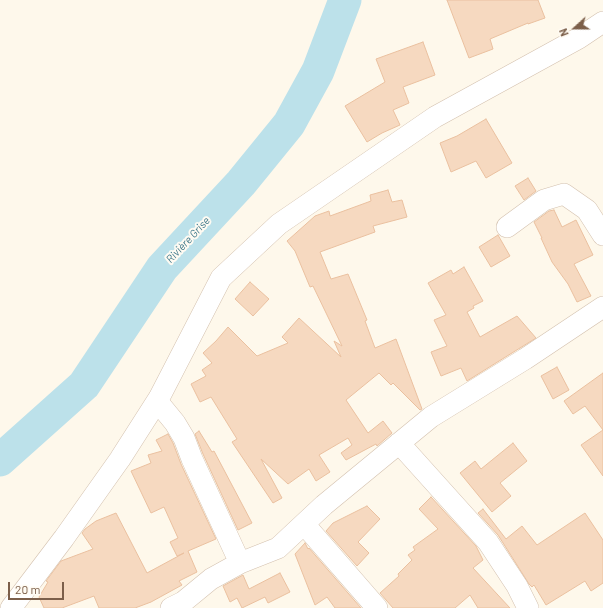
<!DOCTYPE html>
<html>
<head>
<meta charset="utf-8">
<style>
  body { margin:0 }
  #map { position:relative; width:603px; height:608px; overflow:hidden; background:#fef8eb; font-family:Barlow,sans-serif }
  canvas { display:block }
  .north { position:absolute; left:555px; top:8px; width:40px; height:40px; -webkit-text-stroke:3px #fffbf3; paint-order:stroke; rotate:249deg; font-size:11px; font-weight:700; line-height:16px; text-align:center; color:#7c5f4a }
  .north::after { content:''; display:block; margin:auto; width:14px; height:18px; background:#7c5f4a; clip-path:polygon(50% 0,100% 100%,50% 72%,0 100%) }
  .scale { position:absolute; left:8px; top:582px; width:56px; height:18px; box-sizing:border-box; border:2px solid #7c5f4a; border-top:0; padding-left:5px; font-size:12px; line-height:14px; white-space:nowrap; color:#7c5f4a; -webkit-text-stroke:3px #fffbf3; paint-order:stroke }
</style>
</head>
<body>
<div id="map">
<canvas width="603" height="608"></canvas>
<div class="north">N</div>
<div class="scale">20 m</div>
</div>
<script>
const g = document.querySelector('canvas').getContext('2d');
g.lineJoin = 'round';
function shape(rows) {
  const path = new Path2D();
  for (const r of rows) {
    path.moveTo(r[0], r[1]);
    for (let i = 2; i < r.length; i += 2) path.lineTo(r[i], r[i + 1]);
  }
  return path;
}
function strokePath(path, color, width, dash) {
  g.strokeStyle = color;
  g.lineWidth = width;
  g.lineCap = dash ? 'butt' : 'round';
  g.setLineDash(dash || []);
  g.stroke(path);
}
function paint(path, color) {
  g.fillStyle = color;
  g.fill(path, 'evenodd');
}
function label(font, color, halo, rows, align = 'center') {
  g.font = font + ' Barlow,sans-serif';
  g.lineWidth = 4;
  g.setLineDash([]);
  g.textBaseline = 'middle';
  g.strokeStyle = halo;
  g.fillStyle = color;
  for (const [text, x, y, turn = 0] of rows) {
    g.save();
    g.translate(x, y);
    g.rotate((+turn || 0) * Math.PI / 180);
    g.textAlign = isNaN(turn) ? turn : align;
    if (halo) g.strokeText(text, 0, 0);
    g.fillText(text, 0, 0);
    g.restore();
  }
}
strokePath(shape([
  [0,460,84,385,162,268,241,183,289,124,318,71,345,0]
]), '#bce1ea', 33);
const building = shape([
  [447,0,538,0,545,18,528,24,528,23,490,39,493,49,469,58,447,0],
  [423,42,435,75,403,87,409,103,393,110,400,125,382,133,367,142,345,106,385,82,376,59,423,42],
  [486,119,512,163,486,178,476,161,451,172,440,143,457,136,486,119],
  [528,178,536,191,524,200,515,186,528,178],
  [388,190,392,202,402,200,407,217,373,226,375,232,320,252,331,279,348,274,367,320,365,321,375,348,396,339,422,409,420,410,393,383,391,385,379,373,346,400,368,433,383,421,392,433,377,446,376,444,346,460,341,453,352,445,348,438,319,455,330,472,316,481,309,469,288,484,261,459,282,498,273,503,232,442,237,439,211,397,200,402,191,384,206,376,202,370,212,363,203,353,216,341,228,327,257,356,288,343,282,337,299,318,341,357,334,341,342,346,313,286,310,287,295,251,287,241,315,216,329,211,330,216,371,201,370,195,388,190],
  [554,210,562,227,576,220,593,255,574,264,591,296,577,302,568,284,552,262,541,238,542,238,534,222,549,211,554,210],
  [498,235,510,256,491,267,479,247,498,235],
  [464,267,483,301,473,306,474,308,467,312,480,337,517,316,536,338,467,381,461,368,441,376,431,352,447,346,434,320,446,315,428,283,451,270,453,274,464,267],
  [250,282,269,299,253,316,235,299,250,282],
  [557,367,569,390,553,399,541,376,557,367],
  [603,373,603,476,581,445,603,430,585,406,573,414,564,401,603,373],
  [199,431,212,452,214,451,252,523,238,530,203,454,195,434,199,431],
  [168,434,173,443,181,464,216,539,188,551,197,572,179,581,182,585,151,602,135,608,99,608,94,596,62,608,44,608,39,597,48,582,46,581,61,561,93,549,82,533,85,529,96,521,116,513,147,573,184,553,177,556,170,542,178,538,164,507,151,513,131,471,151,463,148,455,162,451,156,440,168,434],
  [513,443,527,461,500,483,511,496,492,512,460,473,475,461,481,469,513,443],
  [431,497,476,546,483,560,473,568,510,608,478,608,470,595,455,608,393,608,380,593,399,576,398,574,412,560,408,555,415,550,413,547,438,529,419,509,431,497],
  [367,506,380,519,358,542,369,553,357,566,326,531,333,523,367,506],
  [483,509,506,539,522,526,537,545,585,513,603,540,603,583,591,591,585,581,546,605,534,585,532,587,529,584,498,535,478,513,483,509],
  [305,543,308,549,309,548,361,608,335,608,327,597,315,605,295,554,305,543],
  [280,573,290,592,268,603,265,597,242,608,237,598,230,602,223,586,243,575,249,589,280,573]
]);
paint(building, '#f6d9c0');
strokePath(building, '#eac09f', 1);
const minor = shape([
  [507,227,544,200,564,194,587,210,603,235],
  [157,401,175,423,184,438,192,459,240,563],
  [399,443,488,542,517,586,528,608],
  [304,524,377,608],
  [11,608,64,538,120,459,159,398,221,278,279,224,435,117,579,38,603,22],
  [171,608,183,602,211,579,240,563,278,548,324,505,431,417,525,359,603,307]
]);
strokePath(minor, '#d3c0ae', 22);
strokePath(minor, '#fff', 21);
label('italic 11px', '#3f788a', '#fffbf3', [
  ["Rivière Grise",188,240,-47]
]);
</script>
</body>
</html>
